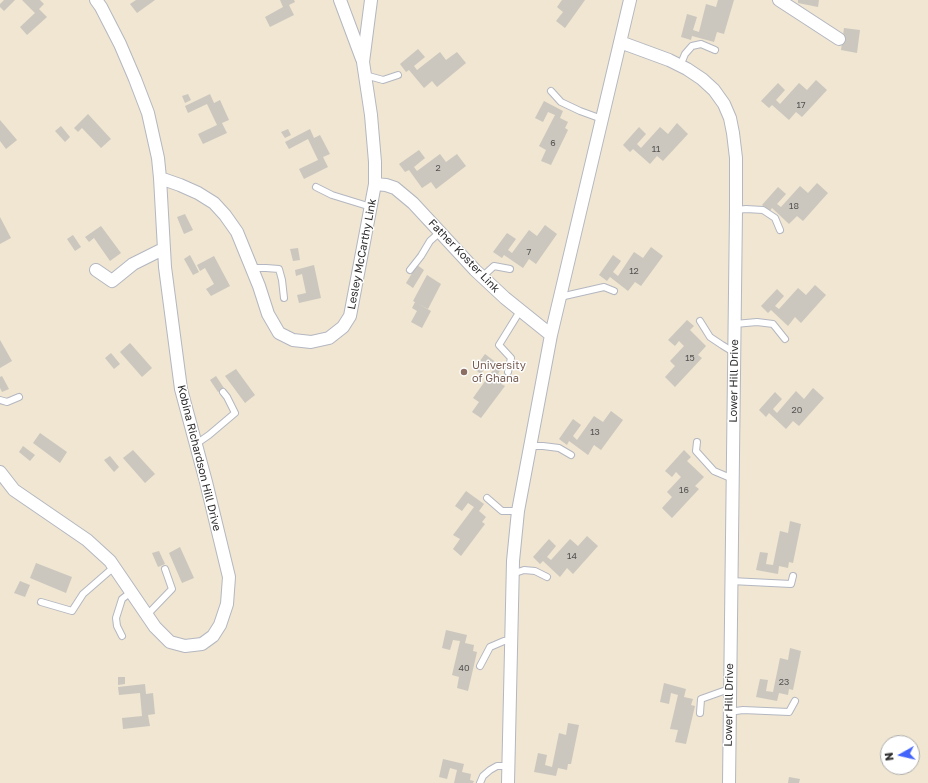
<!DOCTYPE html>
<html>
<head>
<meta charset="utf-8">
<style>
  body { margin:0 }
  #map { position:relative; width:928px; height:783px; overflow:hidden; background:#efe9e1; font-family:"Golos Text",sans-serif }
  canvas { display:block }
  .north { position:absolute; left:880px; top:735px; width:40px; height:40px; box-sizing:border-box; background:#fff; border:1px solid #ababab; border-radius:50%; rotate:262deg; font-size:11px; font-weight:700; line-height:16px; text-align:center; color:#2e2e2e }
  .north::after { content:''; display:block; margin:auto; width:14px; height:18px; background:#4264fb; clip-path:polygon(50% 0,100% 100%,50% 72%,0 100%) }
</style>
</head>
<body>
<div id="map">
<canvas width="928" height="783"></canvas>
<div class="north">N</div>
</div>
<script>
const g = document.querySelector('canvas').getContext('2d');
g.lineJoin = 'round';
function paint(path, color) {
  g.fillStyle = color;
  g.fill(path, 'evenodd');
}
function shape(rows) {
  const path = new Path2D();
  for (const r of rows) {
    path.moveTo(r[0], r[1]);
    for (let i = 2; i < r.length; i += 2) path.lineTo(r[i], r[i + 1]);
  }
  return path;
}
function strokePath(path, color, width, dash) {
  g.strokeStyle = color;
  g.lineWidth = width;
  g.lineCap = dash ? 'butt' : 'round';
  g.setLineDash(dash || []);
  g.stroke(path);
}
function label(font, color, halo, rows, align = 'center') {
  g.font = font + ' "Golos Text",sans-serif';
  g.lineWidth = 3;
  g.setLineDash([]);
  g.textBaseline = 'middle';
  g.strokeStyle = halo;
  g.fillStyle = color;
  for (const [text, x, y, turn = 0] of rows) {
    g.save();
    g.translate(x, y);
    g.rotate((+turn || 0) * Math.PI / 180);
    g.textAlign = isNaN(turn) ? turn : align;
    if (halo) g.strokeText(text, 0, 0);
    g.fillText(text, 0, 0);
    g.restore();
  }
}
paint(shape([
  [0,0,928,0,928,783,0,783],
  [888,743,912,743,912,767,888,767]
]), '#f0e6d1');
paint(shape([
  [4,0,15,0,4,11,0,7,0,4],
  [22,0,40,0,44,4,39,9,47,17,27,35,20,27,35,13],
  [136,0,155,0,137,13,130,4],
  [280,0,294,0,295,2,289,5,294,15,270,27,265,17,283,7],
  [562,0,585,0,565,28,556,21,563,12,557,7],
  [718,0,734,0,724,34,717,32,714,42,692,36,691,40,681,37,687,14,697,17,693,30,699,32,706,4,716,7],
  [798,0,819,0,818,7,798,3],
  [844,28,860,30,857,53,841,50],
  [418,49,425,57,414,66,417,70,440,52,446,60,457,52,466,63,437,87,432,81,424,88,409,70,406,72,400,64],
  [816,80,827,90,802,117,796,112,789,120,772,105,769,108,761,101,778,83,785,90,776,100,780,104,799,83,807,90],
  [188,94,191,100,185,103,182,96],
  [210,94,214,103,220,100,229,120,222,123,227,133,203,144,198,134,217,125,207,104,188,113,185,106],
  [544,101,563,111,560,118,568,122,565,128,568,130,551,165,541,161,546,150,539,146,555,115,548,112,543,122,535,118],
  [88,114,111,139,101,148,82,128,78,132,74,128],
  [0,120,17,140,6,149,0,141],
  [677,123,688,134,663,161,657,156,650,164,633,149,630,152,623,145,639,127,646,134,637,144,641,148,660,127,668,134],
  [61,126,70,137,65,142,55,131],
  [288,129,291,135,285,138,281,132],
  [310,129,314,138,320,135,330,154,323,157,328,167,304,179,299,169,318,160,308,139,289,149,285,142],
  [419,150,425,158,414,167,417,171,440,154,446,162,457,154,466,166,436,189,431,182,422,188,409,170,405,172,399,164],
  [817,183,828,193,803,221,797,216,789,224,772,208,770,211,762,205,778,187,786,194,777,204,781,207,800,186,808,193],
  [185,214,193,230,184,234,177,217],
  [0,217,11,238,0,244],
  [545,225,557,234,536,264,529,259,523,268,504,255,502,258,493,252,507,233,516,239,508,250,512,253,529,230,537,236],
  [101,226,121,253,110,261,94,238,89,242,85,237],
  [73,235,81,247,75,251,67,239],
  [651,247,663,256,641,286,635,282,628,291,610,277,607,281,599,275,613,255,621,261,613,272,618,276,634,252,643,258],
  [298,248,300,260,293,261,290,249],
  [190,255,199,272,193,275,184,259],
  [214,256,230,286,211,296,206,289,214,284,205,268,200,271,197,265],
  [314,265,321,298,299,303,297,295,306,293,302,274,296,276,295,270],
  [417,265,424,270,413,288,406,283],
  [427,275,441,284,428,309,413,301],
  [815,285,826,295,801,323,795,317,788,326,771,310,768,313,761,306,777,289,784,296,775,306,779,309,798,288,806,295],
  [415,302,431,311,422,328,411,322,417,311,412,308],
  [687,320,694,326,690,330,706,346,698,355,702,358,675,387,665,377,675,366,670,361,684,346,679,341,675,346,668,340],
  [0,340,12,361,0,368],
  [130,343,152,368,142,377,120,352],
  [111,353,120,364,114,369,105,358],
  [485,354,502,367,498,374,505,379,501,384,505,386,481,418,472,412,479,402,473,398,493,370,487,365,481,374,474,369],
  [236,369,255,395,245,403,225,376],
  [2,376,9,389,2,392,0,388,0,377],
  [216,376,224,388,218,392,210,380],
  [813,388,824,398,799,426,793,421,786,429,769,413,766,417,759,410,775,392,782,399,773,409,777,413,796,391,804,399],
  [611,411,623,420,601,450,594,445,588,455,569,441,567,445,559,439,573,419,581,425,573,436,577,440,594,416,603,422],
  [40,433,67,452,60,463,33,443],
  [23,446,35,455,30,461,19,452],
  [133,450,155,474,145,483,123,458],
  [684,450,691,457,687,461,704,477,695,486,699,489,672,518,662,508,672,497,667,492,681,477,676,472,672,477,665,471],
  [110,456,119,467,114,472,104,460],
  [466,491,484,504,479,511,486,517,482,522,485,524,461,556,453,549,460,539,453,535,474,507,468,503,462,511,455,506],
  [790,521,801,524,793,563,789,562,788,568,779,566,778,574,756,570,760,552,768,553,766,564,773,565,780,531,788,533],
  [587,536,598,546,573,574,567,568,560,577,543,561,540,564,533,557,549,539,556,546,547,557,551,560,570,539,578,546],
  [180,547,194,578,182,583,169,553],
  [159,551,165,564,158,567,152,553],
  [36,563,72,577,66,593,30,578],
  [20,581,30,585,25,597,14,593],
  [446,630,467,635,465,643,474,645,473,651,477,652,468,691,457,688,459,677,452,675,460,641,453,640,450,650,442,648],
  [790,648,801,651,793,690,789,689,788,695,779,693,777,701,756,697,760,679,768,680,766,691,773,692,780,658,788,660],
  [118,677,125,677,125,684,118,685],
  [664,683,686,689,684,697,693,699,691,705,695,706,686,744,675,742,678,730,670,729,678,695,671,693,669,704,660,702],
  [145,684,146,694,153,693,155,714,148,715,150,726,123,729,122,718,142,716,140,693,119,695,118,687],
  [568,723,579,725,571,764,568,764,567,770,558,768,556,776,534,772,538,753,547,755,545,765,552,767,559,733,566,735],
  [443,759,464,764,462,772,471,774,470,780,474,781,473,783,454,783,457,770,450,768,447,779,439,777],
  [789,777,800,779,799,783,788,783]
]), '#cbc7bf');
const service = shape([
  [680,66,685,54,692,46,701,44,715,50],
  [365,75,383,80,398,75],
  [551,91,561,102,580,111,602,119],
  [316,187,332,195,371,207],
  [736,210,746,209,763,210,775,218,780,230],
  [252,268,266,268,279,269,282,280,284,298],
  [410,270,421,256,430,241,440,232],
  [482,277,494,266,510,269],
  [560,297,604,287,614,291],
  [700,321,710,337,722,345,735,353],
  [735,324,757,322,773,324,785,339],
  [508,372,511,358,499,345,520,311],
  [0,400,7,402,19,397],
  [697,442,696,451,714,471,733,479],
  [196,444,209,435,235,413,227,397,223,392],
  [530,446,543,446,559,448,571,455],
  [487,498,502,511,518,511],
  [512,574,524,570,535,571,547,577],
  [731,581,791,584,793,576],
  [41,602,72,611,83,594,114,567],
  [147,615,172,589,165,569],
  [122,636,117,626,116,618,122,599,131,592],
  [480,666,490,647,504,641,511,640],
  [729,712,743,710,789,712,795,701],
  [700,713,701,699,729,689],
  [480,783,483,776,490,770,497,766,508,766]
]);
const minor = shape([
  [340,0,362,59],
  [779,0,839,39],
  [620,42,669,60,687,69,702,79,714,90,724,104,730,118,733,133,736,158,736,210,729,783],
  [160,178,180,185,198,193,214,203,225,215,237,232,259,286,268,314,279,333,293,340,311,342,329,338,343,327,350,316,375,184,375,162,371,115,363,62,371,0],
  [375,184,386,185,395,188,413,203,475,270,505,298,551,335],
  [96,270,112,281,133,264,163,249],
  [0,472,14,490,87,540,110,561,155,627,170,642,185,646,202,644,213,636,220,625,227,604,229,577,206,482,181,389,165,267,160,178,158,158,148,113,135,79,120,44,101,7,96,0],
  [508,783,513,561,518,511,551,335,630,0]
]);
strokePath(service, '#b4b7c1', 8);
strokePath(minor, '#b4b7c1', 14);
strokePath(service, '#fff', 6);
strokePath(minor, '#fff', 12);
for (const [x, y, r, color] of [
  [464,372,4,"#8d6e63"]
]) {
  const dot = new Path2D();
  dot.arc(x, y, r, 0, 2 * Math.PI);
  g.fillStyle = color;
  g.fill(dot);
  strokePath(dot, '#fff', 1.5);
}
label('9px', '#555452', null, [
  ["17",801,105],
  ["6",553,143],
  ["11",656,149],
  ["2",438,168],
  ["18",794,206],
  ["7",529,252],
  ["12",634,271],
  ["15",690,358],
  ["20",797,410],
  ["13",595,432],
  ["16",684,490],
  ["14",572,556],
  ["40",464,668],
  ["23",784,682]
]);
label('11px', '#2e2e2e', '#fff', [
  ["Lesley McCarthy Link",362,254,-79],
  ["Father Koster Link",464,256,46],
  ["Lower Hill Drive",734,381,-89],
  ["Kobina Richardson Hill Drive",199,458,76],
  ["Lower Hill Drive",729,705,-89]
]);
label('11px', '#785e54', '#fff', [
  ["University",472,366],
  ["of Ghana",472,379]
], 'left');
</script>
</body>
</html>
